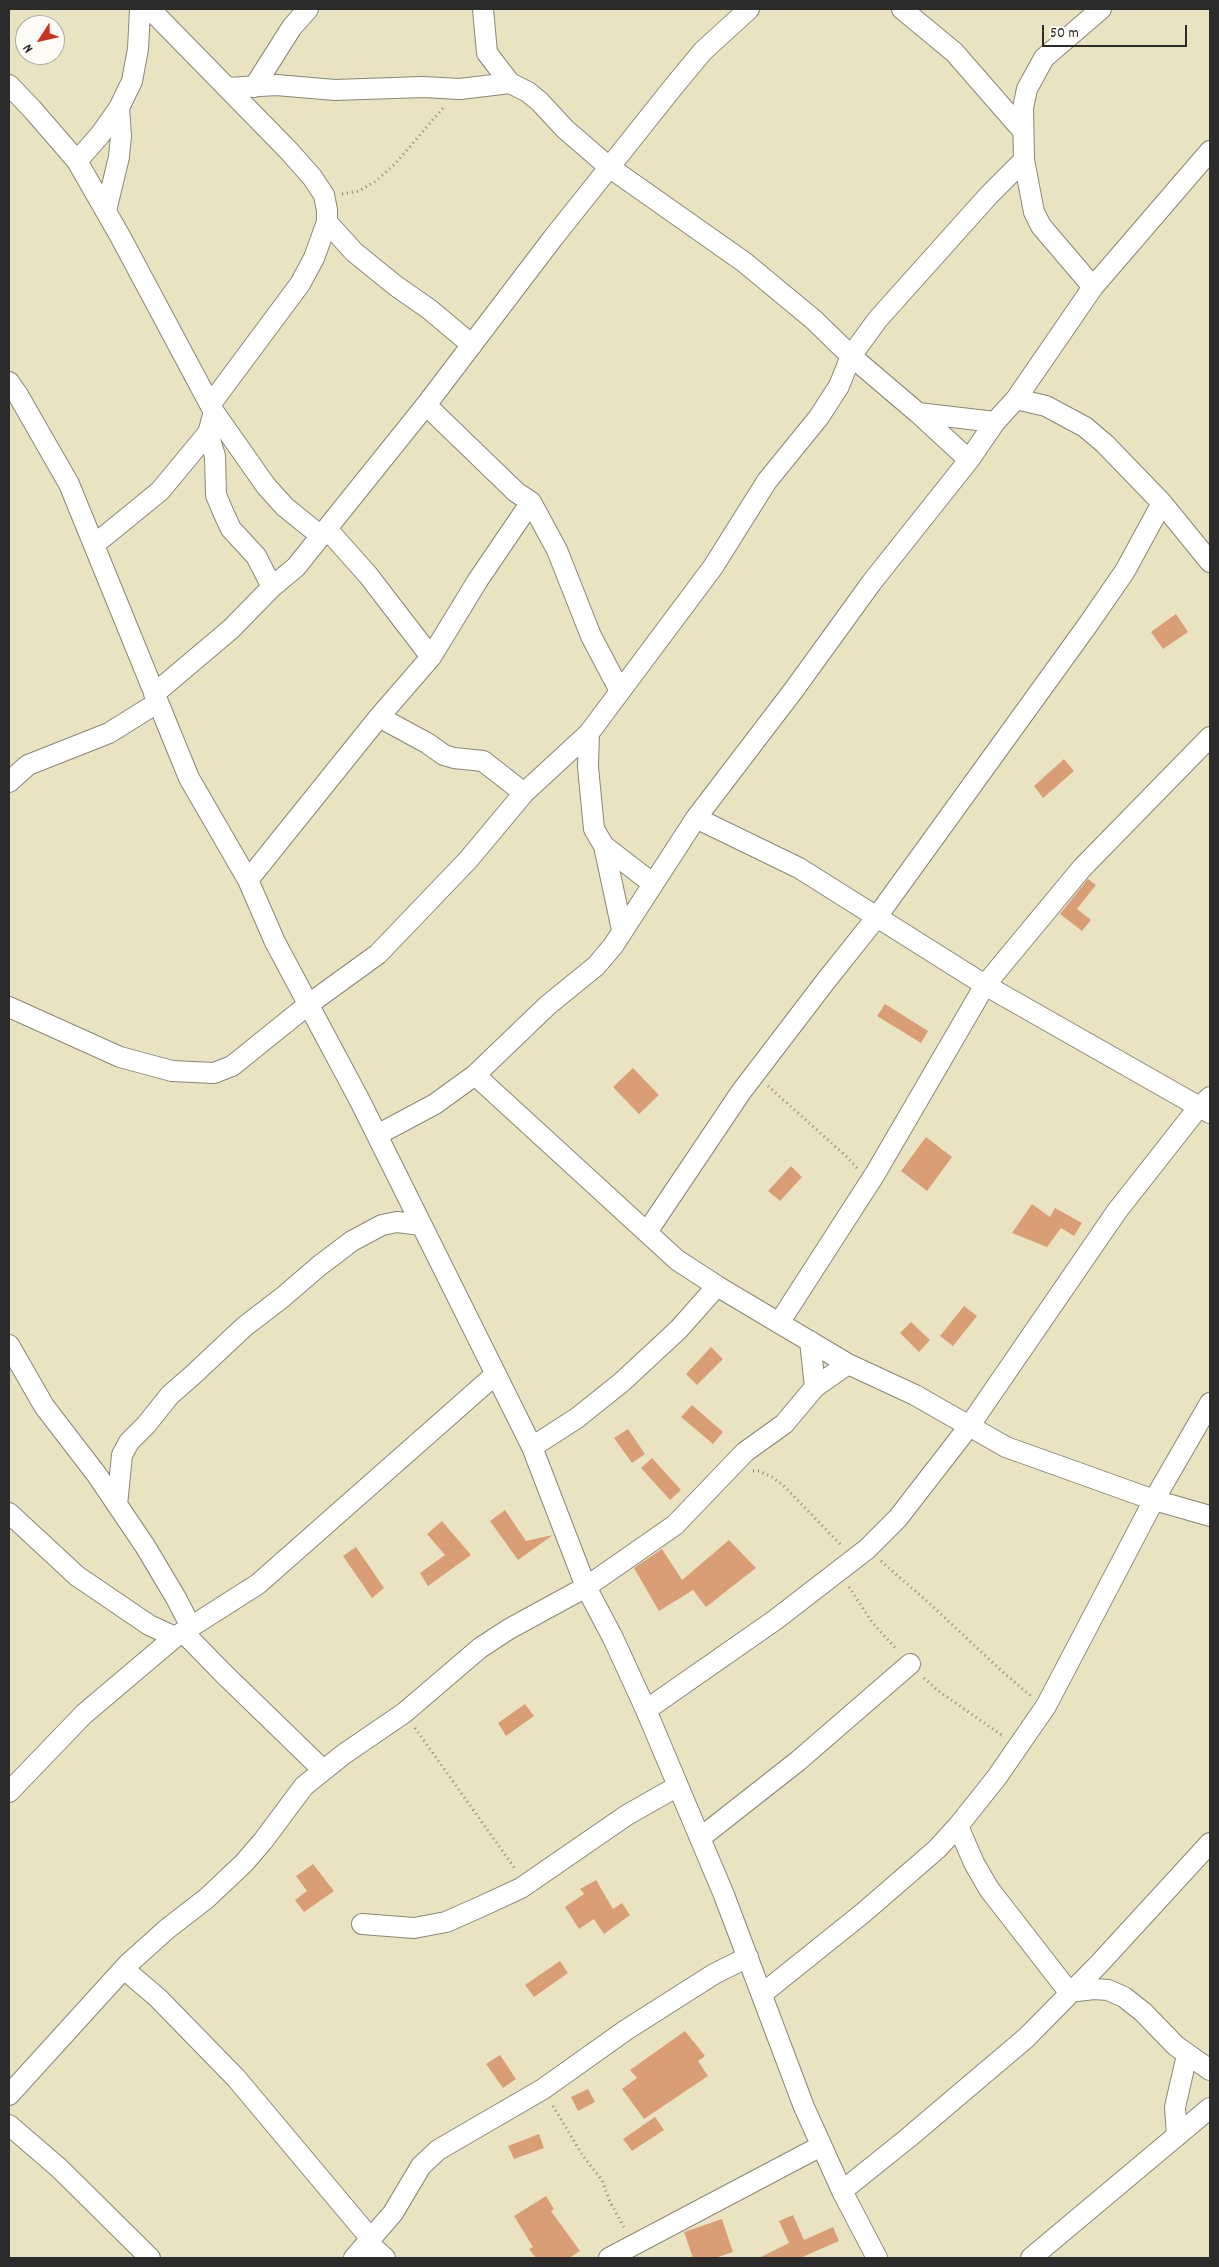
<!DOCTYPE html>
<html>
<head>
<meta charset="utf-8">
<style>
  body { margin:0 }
  #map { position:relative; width:1219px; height:2267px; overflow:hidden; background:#eae3c2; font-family:Dekko,sans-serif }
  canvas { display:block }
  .frame { position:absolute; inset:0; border:10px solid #2b2b2b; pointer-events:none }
  .north { position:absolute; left:15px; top:15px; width:50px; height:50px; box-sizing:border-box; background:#fdfcf7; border:1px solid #a9a8a5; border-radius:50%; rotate:235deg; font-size:14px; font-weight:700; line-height:20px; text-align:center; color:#2b2b2b }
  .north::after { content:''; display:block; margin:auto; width:18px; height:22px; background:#c8321e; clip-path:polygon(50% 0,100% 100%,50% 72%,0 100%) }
  .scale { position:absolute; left:1042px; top:25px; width:145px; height:22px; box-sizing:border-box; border:2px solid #2b2b2b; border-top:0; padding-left:6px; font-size:15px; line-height:18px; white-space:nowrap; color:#2b2b2b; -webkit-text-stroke:4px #fdfcf7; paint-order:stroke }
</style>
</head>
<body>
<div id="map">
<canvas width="1219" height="2267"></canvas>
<div class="frame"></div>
<div class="north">N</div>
<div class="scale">50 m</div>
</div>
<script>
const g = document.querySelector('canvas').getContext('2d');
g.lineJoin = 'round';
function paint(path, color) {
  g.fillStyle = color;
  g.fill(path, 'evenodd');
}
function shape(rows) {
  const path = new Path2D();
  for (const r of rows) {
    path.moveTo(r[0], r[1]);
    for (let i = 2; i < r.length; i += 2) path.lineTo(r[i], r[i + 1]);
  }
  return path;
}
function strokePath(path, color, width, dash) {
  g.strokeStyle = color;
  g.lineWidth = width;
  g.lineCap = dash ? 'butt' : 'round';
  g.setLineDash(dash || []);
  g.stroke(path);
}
paint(shape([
  [1176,614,1188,632,1163,649,1151,632],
  [1064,759,1074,771,1043,798,1034,786],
  [1088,879,1096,885,1077,909,1091,920,1082,931,1060,914],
  [885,1004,928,1031,921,1043,877,1016],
  [633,1068,659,1095,639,1114,613,1087],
  [926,1137,952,1157,927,1191,901,1171],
  [791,1166,802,1177,780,1201,768,1191],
  [1032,1204,1050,1217,1055,1208,1082,1223,1074,1236,1061,1228,1047,1247,1012,1233],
  [964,1306,977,1316,953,1346,940,1336],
  [911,1322,930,1340,919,1352,900,1333],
  [711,1347,723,1359,697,1385,686,1374],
  [692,1405,723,1432,713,1444,681,1417],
  [628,1429,645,1454,632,1463,614,1438],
  [652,1458,681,1490,670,1500,641,1468],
  [505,1510,526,1541,553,1535,518,1560,490,1521],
  [442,1521,471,1555,428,1586,420,1573,445,1555,427,1534],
  [729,1540,756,1568,706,1607,693,1590,659,1611,634,1568,662,1549,682,1580],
  [356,1547,384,1588,372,1598,343,1556],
  [525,1704,534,1716,506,1736,498,1723],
  [313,1864,334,1891,304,1912,295,1900,307,1891,296,1876],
  [596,1880,613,1909,622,1903,630,1915,604,1934,594,1919,579,1929,565,1907,584,1894,580,1889],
  [560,1961,568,1973,534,1997,525,1985],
  [685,2031,705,2056,698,2061,708,2076,644,2119,622,2089,637,2078,630,2070],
  [500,2055,516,2079,503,2088,486,2064],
  [588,2089,595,2102,578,2111,571,2097],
  [655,2117,664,2130,632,2151,623,2139],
  [539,2134,544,2148,514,2159,508,2146],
  [546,2196,554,2209,551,2211,580,2251,569,2258,536,2258,529,2249,533,2247,514,2216],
  [793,2215,804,2240,833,2227,839,2241,800,2258,759,2258,789,2243,779,2221],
  [722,2219,733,2252,715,2258,693,2258,684,2232]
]), '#da9e76');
const minor = shape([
  [150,9,289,151,312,177,324,195,327,210,327,222,314,258,300,284,210,405],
  [483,9,487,53,510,83,528,92,540,102,565,129,609,167,744,262,814,320,851,356,918,413,969,460],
  [902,9,954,52,1023,131],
  [9,85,32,109,77,161,120,236,214,412,266,486,285,507,321,536],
  [254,87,292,27,308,9],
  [228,88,276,85,335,90,423,87,460,89,510,83],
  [77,161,100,135,119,108,132,81,138,49,140,9],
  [106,211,119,157,121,136,119,108],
  [327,222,354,252,396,286,429,309,472,345],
  [1093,287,1041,226,1034,212,1024,160,1023,108,1027,89,1044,58,1101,9],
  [9,382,18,395,69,484,189,778,248,880,275,942,360,1101,532,1447,586,1587,613,1638,646,1710,724,1895,804,2107,842,2191,877,2258],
  [1016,399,1046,406,1085,427,1105,444,1162,503,1210,562],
  [426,405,516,492,531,502,557,550,591,636,620,691],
  [918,413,995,422],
  [208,433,215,456,216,495,224,514,231,529,256,556,272,587],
  [327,529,368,575,431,657],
  [95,544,160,491,208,433,214,412],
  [154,694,231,629,272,587,296,567,426,405,553,238,674,86,703,51,749,9],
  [379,717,427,743,444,755,454,758,483,761,524,793],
  [589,733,588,767,594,829,604,846,652,883],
  [9,782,28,765,109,733,157,703],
  [696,818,799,868,985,985,1210,1113],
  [604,846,622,930],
  [248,880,379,717,431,657,478,580,531,502],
  [9,1007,120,1057,172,1071,214,1073,232,1066,309,1004,378,954,468,860,524,793,589,733,713,567,767,481,819,417,839,386,851,356,878,319,989,195,1024,160],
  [475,1075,677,1260,717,1286,848,1364,915,1395,1006,1447,1154,1500,1210,1516],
  [377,1135,435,1104,475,1075,548,1005,596,966,613,946,696,818,793,691,872,582,969,460,995,422,1016,399,1093,287,1210,151],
  [647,1232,741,1092,825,982,876,918,1087,626,1125,571,1162,503],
  [779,1323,875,1174,985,985,1082,868,1210,737],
  [9,1345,44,1406,97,1475,145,1546,176,1598,191,1627],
  [815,1387,848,1364],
  [532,1447,577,1418,622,1382,679,1329,717,1286],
  [117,1505,122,1455,129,1442,146,1425,170,1395,194,1374,244,1327,283,1297,319,1266,352,1241,382,1225,397,1222,421,1225],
  [9,1513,77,1576,149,1625,175,1637],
  [183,1632,223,1673,323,1770],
  [646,1710,775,1620,867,1549,898,1518,970,1425,1117,1211,1198,1108,1210,1097],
  [9,1792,84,1714,175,1637,258,1584,496,1374],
  [958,1826,974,1863,989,1889,1069,1992,1094,1989,1108,1990,1124,1997,1143,2012,1176,2046,1210,2070],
  [700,1838,798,1761,910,1664],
  [362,1924,414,1928,446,1922,480,1907,521,1888,627,1815,678,1786],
  [124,1969,158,1998,236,2078,371,2239],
  [762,1994,863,1913,937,1849,958,1826,997,1777,1046,1706,1154,1500,1210,1403],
  [9,2095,128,1964,167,1929,207,1898,244,1863,263,1841,304,1786,344,1754,404,1713,480,1648,509,1629,586,1587,675,1525,745,1452,784,1424,815,1387,810,1341],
  [9,2125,59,2168,150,2258],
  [1177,2136,1175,2107,1187,2055],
  [842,2191,908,2138,1026,2038,1099,1964,1210,1843],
  [368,2243,385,2258],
  [354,2258,393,2213,421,2166,438,2150,543,2089,626,2030,714,1974,748,1957],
  [609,2258,821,2146],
  [1031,2258,1210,2108]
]);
strokePath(minor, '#8a8776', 22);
strokePath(shape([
  [342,194,359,191,376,181,395,164,443,108],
  [768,1086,847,1157,857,1168],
  [753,1471,759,1471,772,1477,783,1485,842,1546],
  [881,1561,929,1603,1005,1674,1031,1696],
  [849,1587,872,1622,897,1650],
  [924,1678,937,1690,1003,1736],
  [415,1728,516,1870],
  [553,2106,583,2156,602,2180,610,2202,625,2229]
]), '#8a8776', 3, [1, 4]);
strokePath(minor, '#fff', 20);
</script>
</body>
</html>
